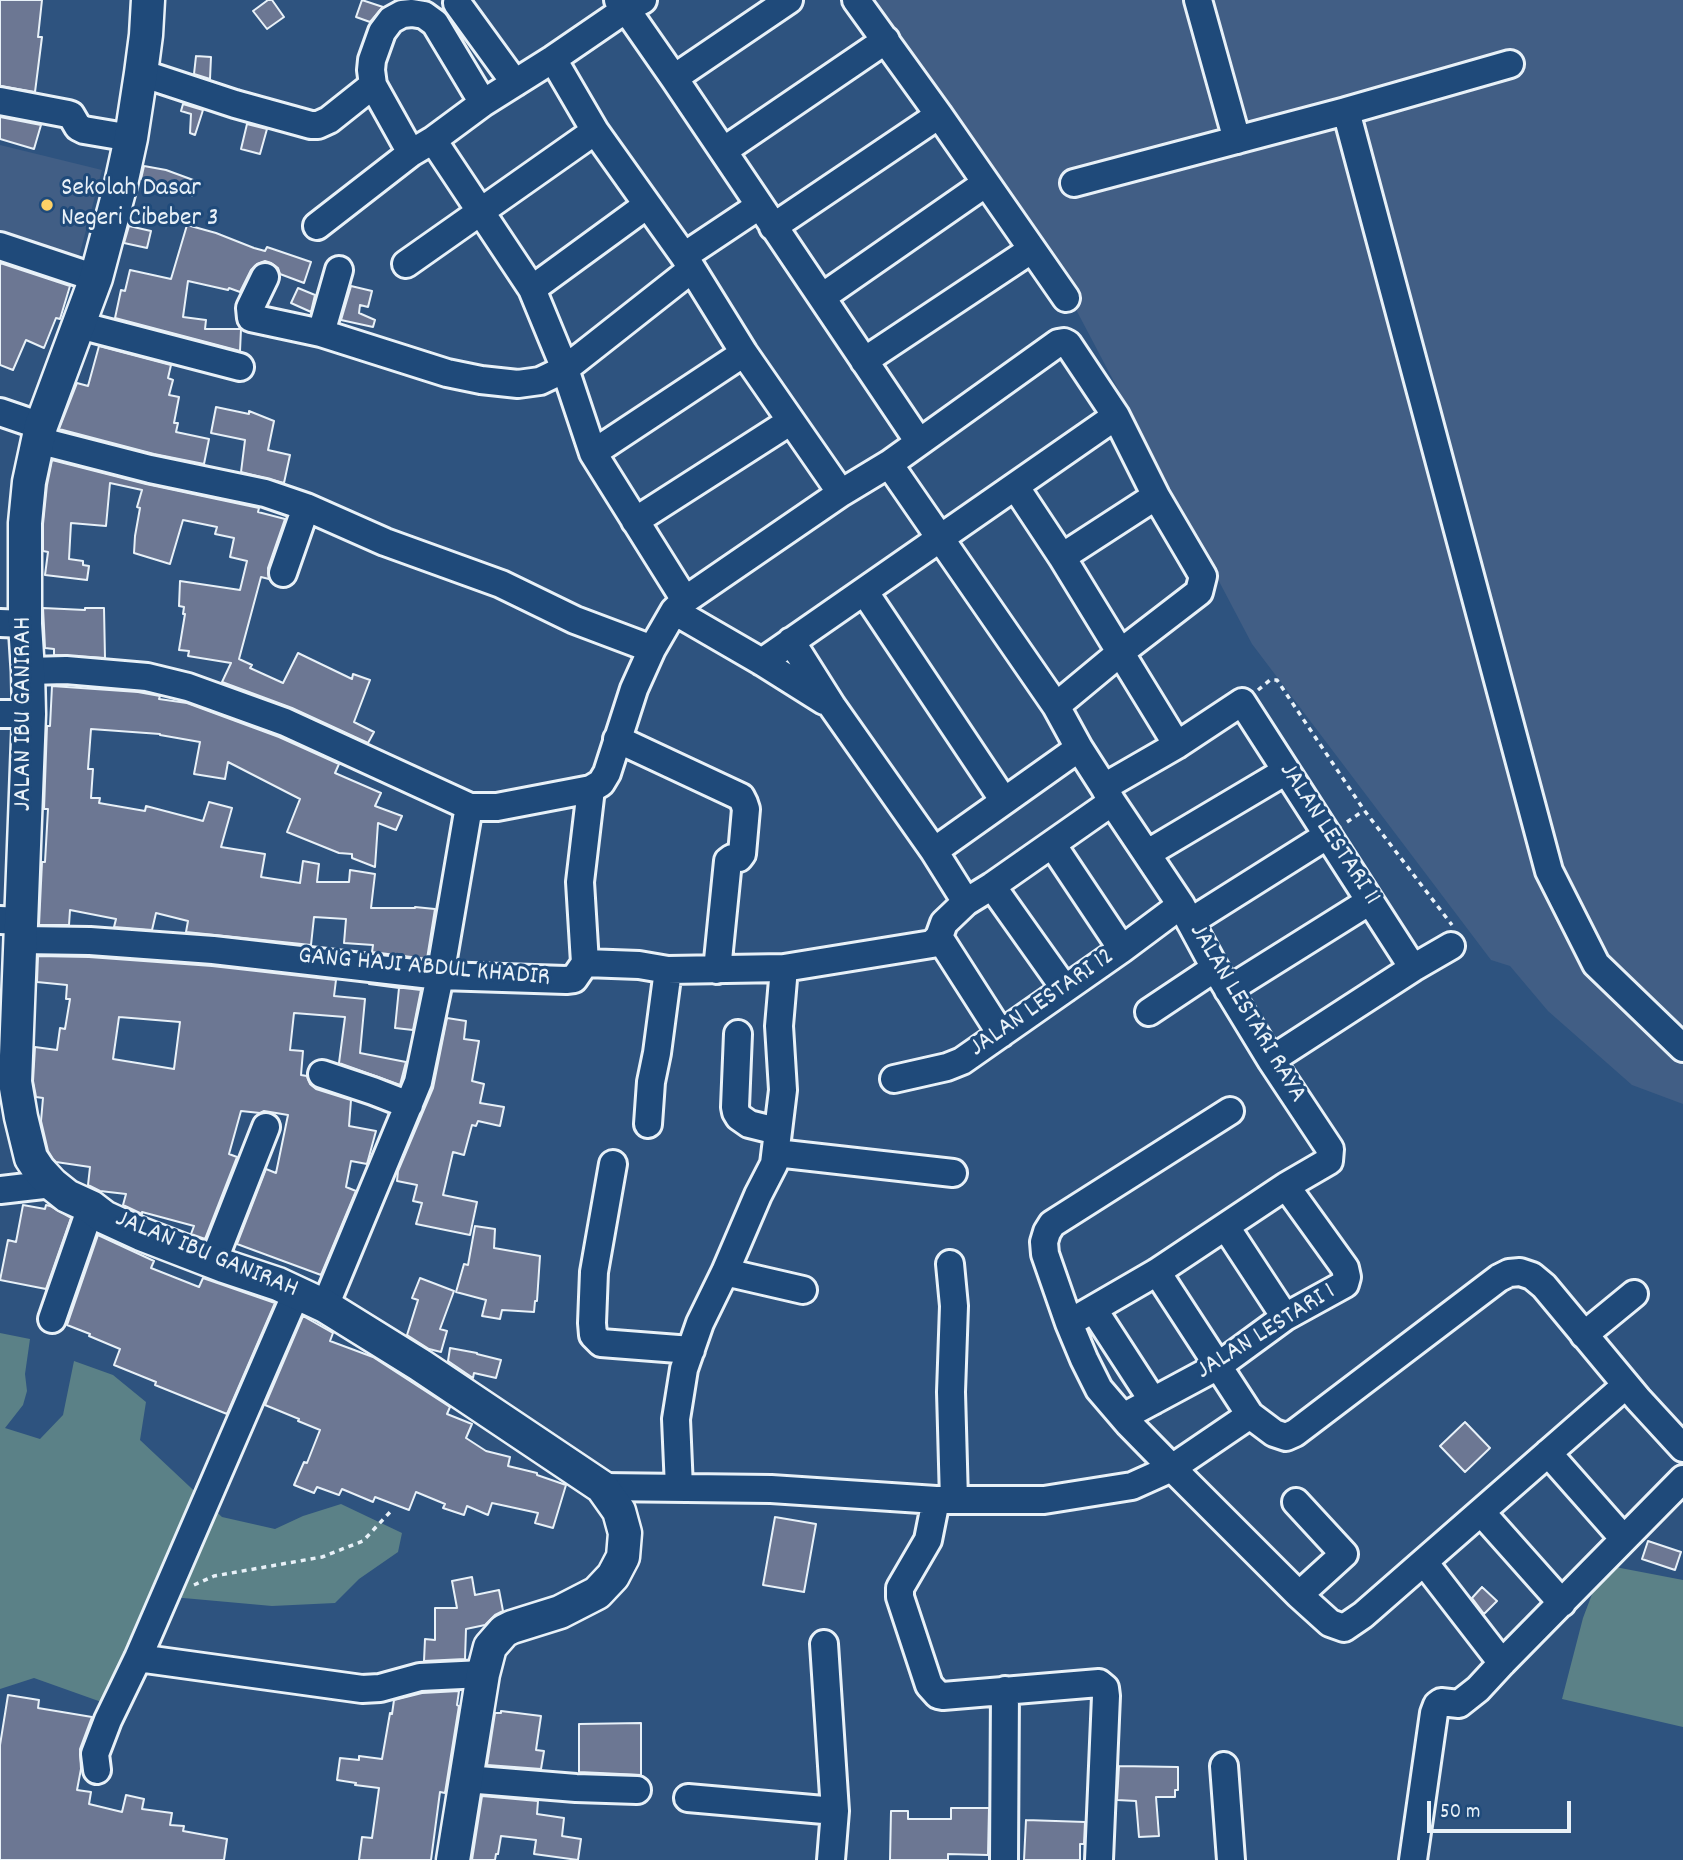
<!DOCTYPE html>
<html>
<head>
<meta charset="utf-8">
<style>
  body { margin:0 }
  #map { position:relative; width:1683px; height:1860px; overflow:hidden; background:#2e537f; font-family:Dekko,sans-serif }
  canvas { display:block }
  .scale { position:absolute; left:1427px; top:1801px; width:144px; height:32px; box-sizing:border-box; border:4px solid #e8f1f8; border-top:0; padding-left:9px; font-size:21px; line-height:24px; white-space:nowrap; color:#e8f1f8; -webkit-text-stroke:5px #1f4a7a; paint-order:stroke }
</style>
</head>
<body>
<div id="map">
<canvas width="1683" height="1860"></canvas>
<div class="scale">50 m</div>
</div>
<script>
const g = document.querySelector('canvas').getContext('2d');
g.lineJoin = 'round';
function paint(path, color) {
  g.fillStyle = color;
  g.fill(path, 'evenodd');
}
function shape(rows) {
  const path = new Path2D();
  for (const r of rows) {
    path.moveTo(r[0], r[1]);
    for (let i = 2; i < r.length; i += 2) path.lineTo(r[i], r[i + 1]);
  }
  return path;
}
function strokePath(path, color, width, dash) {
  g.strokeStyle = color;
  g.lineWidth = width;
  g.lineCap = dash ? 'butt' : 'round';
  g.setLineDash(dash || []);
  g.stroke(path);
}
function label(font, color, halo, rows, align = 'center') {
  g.font = font + ' Dekko,sans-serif';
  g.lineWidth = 6;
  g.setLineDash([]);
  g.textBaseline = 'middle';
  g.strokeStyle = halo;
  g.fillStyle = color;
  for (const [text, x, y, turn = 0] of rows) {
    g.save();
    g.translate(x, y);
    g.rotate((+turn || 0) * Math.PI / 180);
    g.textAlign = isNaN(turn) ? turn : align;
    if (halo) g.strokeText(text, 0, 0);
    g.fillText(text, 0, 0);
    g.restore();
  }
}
paint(shape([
  [859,0,1683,0,1683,1104,1632,1085,1548,1011,1510,966,1491,960,1252,644,1051,262],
  [0,145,102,170,77,264,0,240]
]), '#415e85');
paint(shape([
  [0,1333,30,1339,25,1374,27,1391,23,1405,5,1428,40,1439,63,1415,74,1361,113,1375,146,1402,140,1440,222,1517,275,1529,303,1516,341,1504,402,1533,398,1552,359,1579,335,1603,272,1606,150,1595,107,1704,34,1678,0,1689],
  [1610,1566,1683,1580,1683,1727,1562,1699,1583,1618,1597,1581]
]), '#5b8187');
const building = shape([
  [0,0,42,0,38,37,42,37,35,92,0,86,0,0],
  [268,0,272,0,284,17,267,29,253,11,268,0],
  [362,0,383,7,370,22,356,17,362,0],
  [196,56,211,57,210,79,194,74,196,56],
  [183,104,203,110,195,135,190,133,191,114,181,111,183,104],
  [0,117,41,125,34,149,0,139,0,117],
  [247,124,267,129,260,154,241,149,247,124],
  [144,166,166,170,196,181,192,196,141,179,144,166],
  [187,225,216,233,254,248,265,251,267,247,311,262,304,283,280,274,278,268,271,263,265,261,257,264,251,270,240,292,229,288,228,290,188,281,183,317,206,320,205,329,241,329,240,351,115,318,121,290,125,291,130,270,171,279,187,225],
  [129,226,151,231,147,248,124,243,129,226],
  [0,263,70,286,60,319,56,318,44,348,26,340,13,370,0,365,0,263],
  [351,286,372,291,368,307,360,305,359,313,375,320,373,327,341,320,351,286],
  [298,288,315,295,311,312,291,303,298,288],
  [99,346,171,365,168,378,173,380,169,395,179,397,174,423,178,423,176,432,209,439,204,464,154,454,59,429,77,383,88,386,99,346],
  [216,407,249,414,249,411,274,421,268,450,290,455,284,483,241,472,245,440,211,433,216,407],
  [52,460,146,484,259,508,258,512,285,519,268,568,269,579,261,577,239,659,252,665,250,668,283,683,298,653,352,679,353,674,370,680,354,722,374,732,368,743,292,708,222,682,231,663,188,656,189,651,179,650,185,614,183,614,184,607,179,606,180,581,240,590,247,561,230,557,234,538,215,534,217,527,183,520,170,564,134,553,135,536,140,508,137,507,142,490,110,483,106,526,71,523,69,559,83,561,83,565,89,566,87,580,45,575,48,552,43,551,43,524,47,485,52,460],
  [43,608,85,610,85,608,104,608,105,658,54,655,54,649,45,648,43,608],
  [52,686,138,692,160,696,159,699,187,703,279,737,339,764,335,773,381,793,375,806,402,816,396,830,378,823,375,867,352,858,352,854,339,853,287,832,300,799,228,762,225,779,194,774,200,742,160,735,160,734,91,729,88,769,93,769,91,798,100,798,99,803,145,811,146,806,203,821,209,802,232,808,221,847,265,854,261,877,300,883,303,861,319,864,317,882,349,882,350,870,375,874,371,908,415,908,415,907,435,909,427,959,372,952,373,945,344,943,346,919,314,917,311,945,186,932,188,921,156,913,152,930,114,927,116,919,70,910,69,925,39,925,42,862,45,862,48,809,44,809,47,726,50,726,52,686],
  [38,956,89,957,212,966,336,980,334,996,365,999,360,1053,406,1062,400,1085,339,1063,345,1017,294,1013,290,1050,303,1051,301,1075,307,1076,310,1084,316,1089,351,1100,349,1126,376,1131,367,1164,351,1161,346,1187,356,1191,321,1275,237,1244,266,1169,276,1173,288,1115,264,1111,260,1113,241,1111,229,1154,237,1157,205,1239,191,1234,194,1226,142,1212,142,1214,123,1205,126,1194,100,1191,88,1185,90,1167,56,1162,53,1159,48,1151,41,1121,43,1098,36,1097,33,1081,35,1047,57,1050,60,1028,65,1029,70,999,66,999,67,985,37,982,38,956],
  [119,1017,180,1022,174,1069,113,1059,119,1017],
  [369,984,421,990,413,1030,395,1028,399,988,369,984],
  [447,1018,466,1021,464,1039,479,1041,472,1081,484,1084,480,1103,504,1107,500,1126,478,1121,476,1126,472,1125,464,1155,453,1152,443,1195,477,1202,470,1235,416,1224,422,1203,413,1201,417,1185,397,1181,398,1171,433,1088,447,1018],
  [23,1205,45,1209,46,1205,50,1206,71,1218,46,1289,0,1280,8,1240,16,1242,23,1205],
  [475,1226,495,1229,494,1248,540,1256,537,1301,535,1301,534,1312,502,1310,500,1319,482,1316,486,1300,456,1292,464,1264,468,1265,475,1226],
  [98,1235,154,1261,151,1268,199,1287,203,1278,275,1303,227,1414,155,1385,156,1382,114,1365,120,1349,89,1336,90,1334,67,1325,98,1235],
  [420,1278,454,1291,440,1329,447,1331,441,1352,429,1349,407,1335,418,1300,412,1298,420,1278],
  [303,1316,333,1333,330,1341,373,1357,450,1407,447,1414,472,1424,466,1438,486,1451,510,1457,508,1466,537,1473,537,1475,566,1485,553,1528,535,1523,538,1513,492,1503,488,1515,467,1506,464,1515,443,1508,445,1504,416,1492,409,1510,375,1497,373,1502,342,1489,339,1495,317,1487,314,1493,294,1485,304,1462,307,1463,320,1430,298,1421,299,1419,265,1405,303,1316],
  [450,1348,477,1353,477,1354,501,1360,496,1378,474,1373,473,1378,448,1361,450,1348],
  [1465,1422,1490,1448,1465,1472,1440,1446,1465,1422],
  [775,1517,816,1524,804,1592,763,1585,775,1517],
  [1648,1541,1681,1552,1675,1570,1642,1559,1648,1541],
  [472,1577,475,1595,499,1590,503,1611,495,1615,485,1625,466,1629,465,1659,424,1661,425,1639,435,1640,435,1608,457,1608,452,1581,472,1577],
  [1482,1587,1497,1601,1484,1614,1472,1598,1482,1587],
  [459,1691,457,1705,459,1706,445,1793,440,1792,431,1860,359,1860,362,1837,372,1838,379,1788,355,1785,356,1783,337,1780,340,1758,359,1760,359,1756,382,1759,390,1713,392,1714,394,1700,422,1693,459,1691],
  [8,1695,39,1700,38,1708,92,1717,80,1749,81,1769,77,1790,91,1792,89,1804,122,1812,126,1795,144,1799,142,1809,172,1813,170,1825,184,1826,183,1831,227,1839,224,1860,0,1860,0,1745,8,1695],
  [501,1711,541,1716,536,1750,544,1751,541,1769,487,1765,495,1713,501,1713,501,1711],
  [641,1723,641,1775,579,1772,579,1724,641,1723],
  [1119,1766,1178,1767,1178,1790,1175,1790,1175,1797,1156,1797,1159,1836,1139,1837,1136,1801,1117,1800,1119,1766],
  [482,1796,538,1801,537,1814,564,1818,562,1836,581,1839,578,1860,534,1854,536,1840,501,1836,498,1854,496,1854,495,1860,472,1860,482,1796],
  [951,1808,989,1808,988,1855,948,1854,948,1860,890,1860,891,1811,908,1811,908,1819,951,1819,951,1808],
  [1026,1820,1085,1822,1084,1844,1080,1844,1080,1860,1024,1860,1026,1820]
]);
paint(building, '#6c7793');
strokePath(building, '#e8f1f8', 2);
const minor = shape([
  [618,0,626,9,674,78,919,442],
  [856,0,939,115,1066,298],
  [1198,0,1237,140],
  [457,3,515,83],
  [553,59,595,131,684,256,744,353,841,493],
  [1510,64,1346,111,1549,871,1596,964,1683,1048],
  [141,73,235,104,311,125,318,125,329,120,373,85],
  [674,78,789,0],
  [0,101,68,114,71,115,78,127,84,130,131,138],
  [433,140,532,289,565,369,593,453,685,600],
  [723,151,886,40],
  [411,153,373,85,371,70,372,60,382,32,391,20,402,14,412,13,424,15,435,23,483,103],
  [1074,183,1346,111],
  [317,226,411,153,433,140,483,103,553,59,626,9,643,0],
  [773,227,939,115],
  [0,246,96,278],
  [684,256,759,206],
  [406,264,595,131],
  [265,277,250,308,251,318,321,333,447,373,481,380,518,384,540,381,565,369,692,269],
  [532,289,647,205],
  [822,297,986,183],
  [79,325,240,367],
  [321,333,339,270],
  [864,361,1031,250],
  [0,412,41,426],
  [37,440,150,469,265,493,306,507,385,542,501,584,575,620,652,649],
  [593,453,744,353],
  [889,464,1056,706,1079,748,1104,787,1112,802,1181,905,1215,968,1271,1060,1330,1149,1329,1161,1286,1186,1157,1272,1069,1323],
  [1015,486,1062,557,1177,745],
  [635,521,791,421],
  [1062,557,1156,496],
  [283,573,306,507],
  [864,591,1004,801],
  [674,611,762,662,824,701],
  [0,623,25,624],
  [791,641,832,706,934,851,966,902],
  [762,662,1116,416],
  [28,671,66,670,147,677,188,687,285,722,470,807,497,807,591,789,601,783,607,773,634,689,652,649,674,611,685,600,841,493,889,464,1058,343,1064,342,1068,344,1116,416,1156,496,1203,576,1199,592,1121,652,1056,706],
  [0,714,29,714],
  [617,739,741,797,744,803,746,809,742,854,739,858,732,858,728,861,717,970],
  [1104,787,1177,745,1242,702,1413,968],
  [1052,844,1122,949],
  [934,851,1079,748],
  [1148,853,1286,771],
  [992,886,1065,989],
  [0,920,22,921],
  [1190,922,1328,835],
  [939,937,1001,1034],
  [21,940,90,941,213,950,440,976,566,980,574,979,585,963,639,965,668,970,784,968,932,944,939,937,944,923,966,902,992,886,1112,802],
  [585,963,580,882,591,789],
  [1228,990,1370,901],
  [1149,1012,1215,968],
  [738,1034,735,1107,736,1112,739,1117,749,1124,777,1131],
  [1271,1060,1413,968,1451,946],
  [322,1074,373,1091,409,1105],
  [894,1079,947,1067,962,1061,1122,949,1181,905],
  [648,1124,651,1082,657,1053,668,970],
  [776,1153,953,1173],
  [613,1164,594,1272,592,1323,593,1335,601,1343,691,1350],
  [0,1190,52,1184],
  [1226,1227,1285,1317],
  [213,1262,266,1127],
  [950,1264,954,1306,951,1392,954,1500],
  [725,1272,803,1290],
  [1157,1272,1250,1415,1274,1433,1286,1437,1295,1433,1499,1278,1509,1273,1520,1272,1532,1276,1544,1286,1638,1399,1683,1448],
  [325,1306,418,1082,440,976,467,818,470,807],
  [1094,1310,1153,1401],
  [52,1319,91,1207],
  [1584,1335,1634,1294],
  [1250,1415,1172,1468,1299,1595,1330,1623,1344,1628,1363,1615,1626,1385],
  [1123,1417,1218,1366,1285,1317,1345,1284,1347,1277,1345,1268,1286,1186],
  [1548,1453,1624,1539],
  [602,1487,771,1489,936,1500,1044,1500,1132,1486,1172,1468,1129,1424,1099,1389,1084,1359,1069,1323,1045,1254,1044,1242,1047,1232,1052,1224,1230,1111],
  [679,1488,676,1419,684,1369,700,1323,725,1272,758,1195,774,1164,783,1090,779,1026,784,968],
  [936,1500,928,1540,900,1588,900,1597,929,1685,938,1695,943,1696,1099,1683,1105,1688,1106,1696,1099,1860],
  [1296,1502,1344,1554,1299,1595],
  [1481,1512,1562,1603],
  [1424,1562,1502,1663],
  [824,1644,835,1811,831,1860],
  [138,1658,362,1689,380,1688,420,1677,483,1674],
  [1224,1766,1231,1860],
  [97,1770,95,1754,108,1720,138,1658,297,1291],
  [466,1779,576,1788,637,1790],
  [688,1798,835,1811],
  [1004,1860,1005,1690],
  [1413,1860,1434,1713,1437,1705,1441,1702,1459,1704,1478,1689,1502,1663,1683,1479]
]);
const major = shape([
  [148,0,146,35,141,73,131,138,121,184,96,278,41,426,29,482,25,523,25,624,28,671,29,714,15,1082,21,1117,31,1158,39,1170,52,1184,67,1196,91,1207,104,1217,141,1234,224,1266,278,1284,325,1306,420,1365,602,1487,619,1511,625,1533,623,1557,613,1576,597,1593,560,1612,512,1627,504,1631,490,1647,483,1674,453,1860]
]);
strokePath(minor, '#e8f1f8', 32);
strokePath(major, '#e8f1f8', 37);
strokePath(shape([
  [1258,690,1270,680,1277,680,1364,810,1452,925],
  [1347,822,1363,811],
  [194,1585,214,1576,322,1557,363,1541,391,1511]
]), '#e8f1f8', 3.5, [5, 5]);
strokePath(minor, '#1f4a7a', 26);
strokePath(major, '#1f4a7a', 32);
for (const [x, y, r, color] of [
  [47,205,7,"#ffd166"]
]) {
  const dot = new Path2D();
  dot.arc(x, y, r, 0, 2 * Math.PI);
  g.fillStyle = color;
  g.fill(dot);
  strokePath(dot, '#1f4a7a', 2.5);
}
label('26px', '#e8f1f8', '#1f4a7a', [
  ["Sekolah Dasar",61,190],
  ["Negeri Cibeber 3",61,220]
], 'left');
label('26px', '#e8f1f8', '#1f4a7a', [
  ["JALAN IBU GANIRAH",25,714,-90],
  ["JALAN LESTARI 11",1328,835,57],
  ["GANG HAJI ABDUL KHADIR",424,969,5],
  ["JALAN LESTARI 12",1043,1004,-35],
  ["JALAN LESTARI RAYA",1246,1014,59],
  ["JALAN IBU GANIRAH",206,1256,22],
  ["JALAN LESTARI 1",1267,1333,-32]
]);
</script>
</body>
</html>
